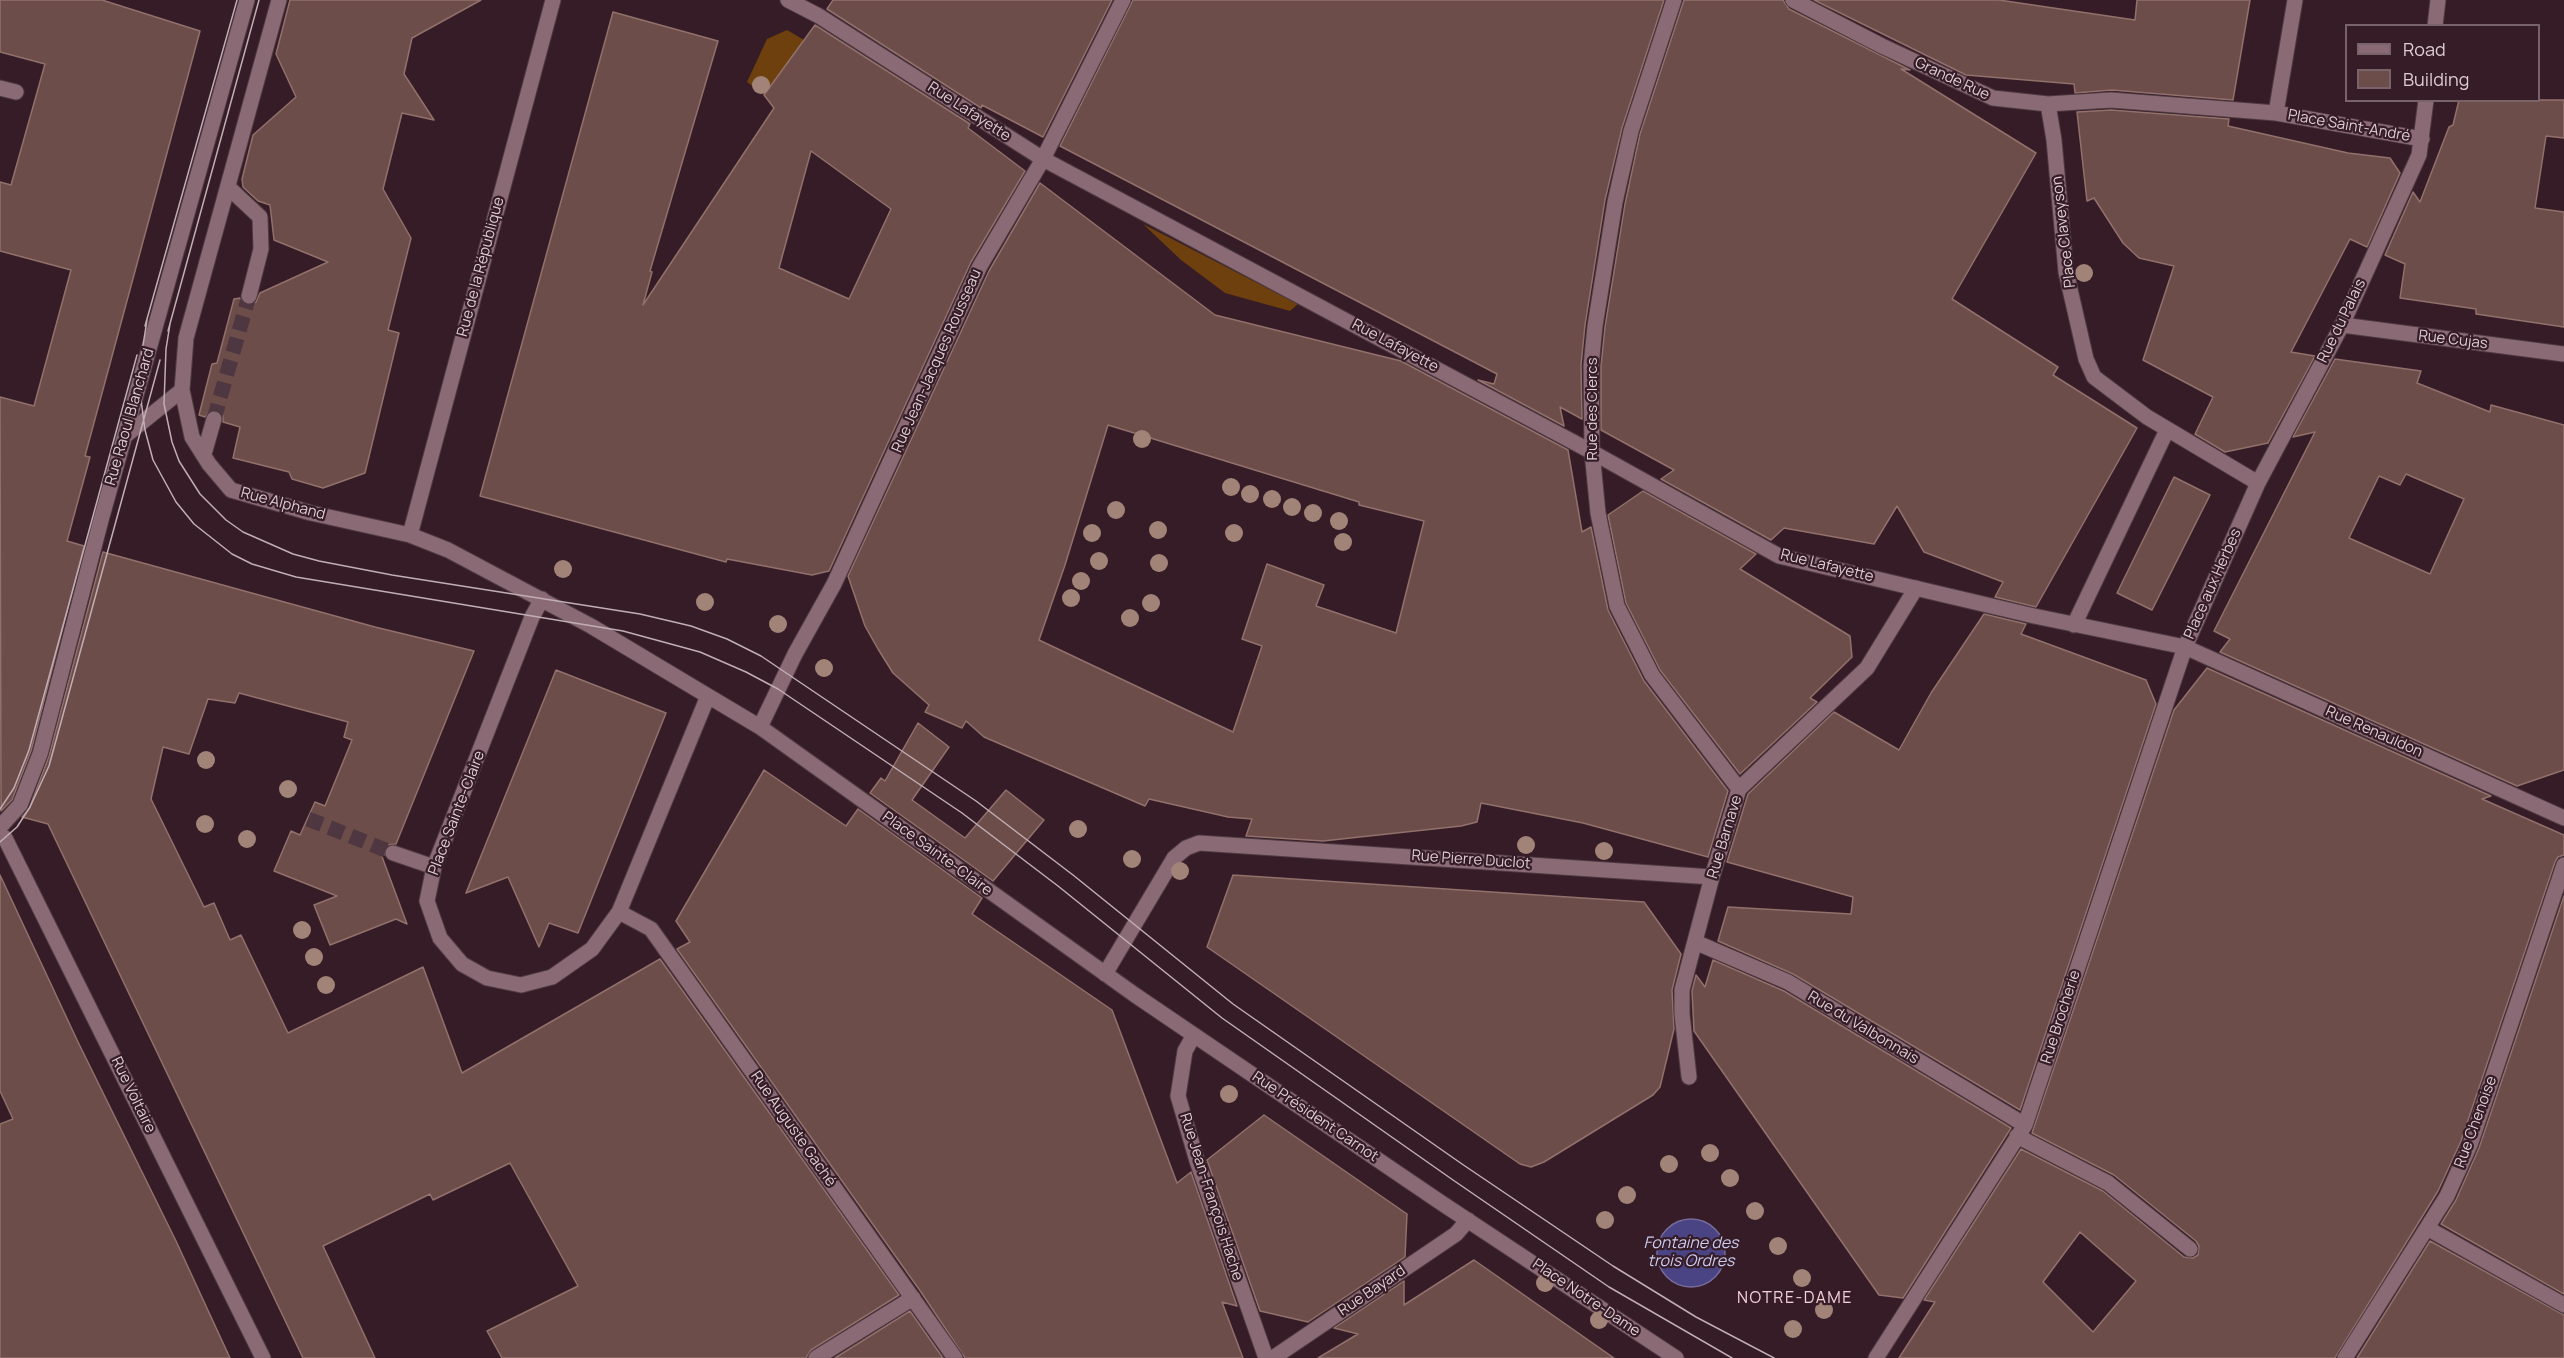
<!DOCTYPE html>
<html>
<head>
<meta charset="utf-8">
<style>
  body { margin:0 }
  #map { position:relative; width:2564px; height:1358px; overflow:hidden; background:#351c26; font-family:Manrope,sans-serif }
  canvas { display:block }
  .legend { position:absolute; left:2345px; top:24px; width:195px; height:78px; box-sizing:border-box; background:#351c26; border:2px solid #79636b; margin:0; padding:8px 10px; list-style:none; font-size:18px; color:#dfcdd3 }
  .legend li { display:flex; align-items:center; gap:12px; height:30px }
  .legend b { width:30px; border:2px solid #79636b }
</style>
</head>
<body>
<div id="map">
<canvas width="2564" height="1358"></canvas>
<ul class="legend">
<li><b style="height:8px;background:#896a75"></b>Road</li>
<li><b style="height:16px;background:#6c4d49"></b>Building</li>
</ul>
</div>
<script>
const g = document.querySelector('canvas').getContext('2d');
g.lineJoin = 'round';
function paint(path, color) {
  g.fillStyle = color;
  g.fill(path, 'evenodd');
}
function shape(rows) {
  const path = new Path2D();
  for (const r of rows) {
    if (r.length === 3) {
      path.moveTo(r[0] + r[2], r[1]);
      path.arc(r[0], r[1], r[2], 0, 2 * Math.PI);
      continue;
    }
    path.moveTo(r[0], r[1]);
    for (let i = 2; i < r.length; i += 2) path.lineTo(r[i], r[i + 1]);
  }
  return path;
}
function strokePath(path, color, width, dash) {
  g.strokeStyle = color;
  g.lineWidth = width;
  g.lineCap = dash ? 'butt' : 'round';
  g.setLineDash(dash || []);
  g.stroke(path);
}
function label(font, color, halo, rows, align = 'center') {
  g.font = font + ' Manrope,sans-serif';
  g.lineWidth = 4.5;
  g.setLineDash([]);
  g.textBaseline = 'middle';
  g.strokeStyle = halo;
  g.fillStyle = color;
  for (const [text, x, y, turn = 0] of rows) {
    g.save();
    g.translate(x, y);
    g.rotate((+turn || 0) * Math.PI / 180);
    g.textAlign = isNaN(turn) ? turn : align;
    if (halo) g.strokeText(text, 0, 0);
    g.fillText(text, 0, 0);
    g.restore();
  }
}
paint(shape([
  [787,30,804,40,764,95,747,82,767,39],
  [1143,224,1298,304,1290,311,1225,293,1181,260]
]), '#6d400e');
const water = shape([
  [1691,1253,34]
]);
paint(water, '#4b4484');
strokePath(water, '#776d9c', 1.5);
const building = shape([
  [0,0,102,0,200,31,85,456,90,457,67,541,84,546,31,751,12,800,1,811,0,397,34,406,71,270,0,251,0,182,11,185,45,64,0,52,0,0],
  [290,0,481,0,412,38,404,74,434,120,402,113,383,189,411,238,388,330,399,333,365,473,323,488,292,479,289,472,233,458,240,427,223,422,223,416,217,410,211,410,205,417,199,415,212,364,217,363,234,299,240,298,243,303,252,305,256,302,260,293,328,262,274,240,270,205,258,201,243,187,242,179,253,135,296,97,276,54,290,0],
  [833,0,1112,0,1043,137,982,105,981,108,827,9,833,0],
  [1133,0,1664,0,1622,128,1605,200,1585,325,1581,365,1582,419,1560,407,1564,426,1478,380,1494,384,1497,374,1060,146,1133,0],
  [1684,0,1783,0,1789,9,1910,70,1901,69,2036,153,1952,299,2058,367,2053,375,2137,428,2036,607,1995,597,2003,582,1924,552,1897,506,1874,544,1784,528,1771,540,1661,479,1674,470,1601,430,1601,366,1605,327,1625,204,1640,134,1684,0],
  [1814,0,1999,0,2135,20,2137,0,2250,0,2233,100,2112,90,2075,93,2074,84,1966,75,1814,0],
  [613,12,718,41,650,271,652,272,643,305,774,108,764,95,815,25,970,124,968,128,1025,171,971,262,829,571,812,575,727,559,726,562,480,496,613,12],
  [811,151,891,209,849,299,779,268,811,151],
  [2459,100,2564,100,2564,138,2546,136,2535,208,2564,212,2564,327,2476,314,2476,309,2400,298,2405,264,2385,255,2413,192,2420,202,2449,127,2453,125,2459,100],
  [2111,110,2229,119,2228,126,2348,153,2390,158,2400,173,2367,247,2350,239,2291,352,2315,356,2268,443,2225,452,2195,434,2213,397,2143,360,2174,266,2139,258,2123,243,2094,198,2087,201,2077,112,2111,110],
  [1040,183,1215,315,1401,361,1568,450,1582,532,1591,527,1608,610,1644,681,1728,791,1708,857,1583,823,1481,803,1477,822,1461,826,1323,841,1246,836,1252,819,1228,817,1149,799,1145,806,984,737,966,721,962,728,925,712,929,705,893,673,878,649,865,626,848,576,989,271,1040,183],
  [1108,425,1359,502,1359,505,1424,521,1396,633,1316,606,1324,585,1267,564,1242,639,1262,646,1233,732,1039,640,1065,565,1108,425],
  [2335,359,2421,371,2417,383,2490,412,2491,405,2564,425,2564,770,2517,786,2220,652,2230,639,2214,631,2315,432,2293,437,2335,359],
  [2406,474,2464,499,2430,574,2349,538,2379,476,2400,485,2406,474],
  [2174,477,2210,495,2152,610,2117,593,2174,477],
  [1643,491,1756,554,1740,569,1850,636,1852,657,1810,698,1817,702,1740,774,1660,670,1626,603,1608,515,1643,491],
  [103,552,375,627,474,651,396,844,387,845,384,855,381,854,407,924,396,919,330,945,314,905,337,896,274,871,291,831,300,835,315,802,325,806,352,740,344,737,348,722,239,693,235,703,208,699,189,754,163,747,151,799,204,907,214,903,230,940,241,935,288,1033,423,967,462,1073,660,959,899,1295,811,1350,806,1358,502,1358,487,1331,578,1286,510,1163,433,1200,430,1194,323,1246,375,1358,303,1358,48,824,22,817,29,809,49,756,103,552],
  [1984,614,2026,624,2021,634,2146,680,2156,704,2020,1110,1793,974,1718,941,1728,907,1851,914,1853,897,1727,862,1748,794,1834,712,1899,750,1931,693,1984,614],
  [2207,668,2491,796,2482,799,2564,835,2564,855,2558,857,2555,862,2461,1141,2438,1191,2335,1358,1899,1358,1935,1302,1924,1300,2021,1149,2103,1191,2184,1257,2193,1258,2198,1255,2199,1246,2196,1241,2114,1175,2032,1133,2174,710,2207,668],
  [2080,1232,2136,1281,2093,1332,2043,1282,2080,1232],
  [556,670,666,713,578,933,549,923,539,947,508,877,466,893,556,670],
  [918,723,949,747,912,800,965,838,1006,790,1044,820,993,881,870,793,881,778,885,781,918,723],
  [764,770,846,826,858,809,982,898,972,914,1112,1010,1177,1183,1191,1172,1237,1306,1222,1302,1243,1358,965,1358,921,1292,677,949,690,942,676,921,764,770],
  [0,875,78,1042,176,1241,230,1358,0,1358,0,1124,13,1119,0,1091,0,875],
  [1233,875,1644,902,1681,954,1672,990,1674,1029,1660,1087,1653,1095,1544,1162,1531,1167,1520,1164,1207,947,1233,875],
  [2564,896,2564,1294,2441,1224,2456,1200,2479,1148,2564,896],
  [1713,960,1784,991,2011,1128,1903,1298,1879,1295,1694,1031,1692,991,1696,975,1705,987,1713,960],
  [1264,1115,1407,1214,1405,1257,1308,1322,1260,1311,1207,1160,1264,1115],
  [2430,1241,2564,1315,2564,1358,2357,1358,2430,1241],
  [1474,1260,1614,1358,1318,1358,1358,1334,1334,1328,1404,1281,1404,1305,1474,1260],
  [910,1311,943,1358,835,1358,910,1311]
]);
paint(building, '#6c4d49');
strokePath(building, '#92716c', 1.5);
strokePath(shape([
  [214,419,249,296],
  [308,819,393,853]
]), '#4e3740', 15, [15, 8]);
const minor = shape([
  [279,0,186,338,182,390,192,437,209,464,231,490,311,513,410,535,448,550,591,626,708,696,760,727,1135,995,1440,1202,1676,1358],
  [788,0,819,16,1043,159,1592,452,1779,556,2034,616,2185,647,2564,818],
  [1674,0,1631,131,1615,202,1595,326,1591,366,1592,452,1598,513,1617,606,1652,675,1739,789],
  [1793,0,1882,46,1993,98,2048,104,2111,100,2276,113,2422,139],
  [2435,26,2438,0],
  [0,88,16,92],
  [2048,104,2054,140,2066,272,2086,359,2094,377,2147,417,2258,483],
  [2276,113,2295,0],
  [228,187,260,217,261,249,249,296],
  [2342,325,2564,354],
  [125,436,182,390],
  [204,454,214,419],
  [410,535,553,0],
  [542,599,532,617,434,867,427,901,440,938,462,964,487,978,521,985,552,977,592,949,619,912,708,696],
  [2074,625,2167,430],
  [760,727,795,654,834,584,980,266,1043,159,1123,0],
  [0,827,20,805,40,754,101,520,247,0],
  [0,835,5,838,263,1358],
  [393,853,434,867],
  [619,912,651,929,955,1358],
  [1695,942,1788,982,2025,1125],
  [1105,974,1174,858,1186,848,1199,843,1712,877],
  [1194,1035,1185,1051,1178,1096,1197,1161,1266,1358],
  [1689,1077,1682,1014,1682,990,1712,877,1739,789,1867,668,1916,588],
  [2017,1136,2108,1183,2190,1249],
  [2427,1228,2564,1305],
  [816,1358,913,1298],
  [1273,1358,1456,1234,1468,1220],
  [1876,1358,2025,1125,2185,647,2258,483,2342,325,2419,155,2426,100],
  [2345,1358,2447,1196,2470,1145,2564,865]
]);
strokePath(minor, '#4f3a42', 17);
strokePath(minor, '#896a75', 15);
strokePath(shape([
  [147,320,142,352,141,400,145,430,153,460,176,502,194,524,232,554,252,564,296,577,623,631,700,652,746,672,778,689,962,813,1058,886,1222,1018,1453,1180,1609,1287,1732,1358],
  [170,324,166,349,164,404,172,442,179,461,200,494,226,520,243,532,293,554,319,561,392,575,640,614,691,626,727,639,761,656,976,801,1073,875,1233,1004,1462,1164,1613,1266,1696,1317,1774,1358],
  [145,326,237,0],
  [168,331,259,0],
  [0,809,14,788,29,750,137,355],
  [0,842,17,827,30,807,49,766,160,360]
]), '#c1aeb5', 1.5);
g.fillStyle = '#a18378';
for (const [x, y] of [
  [761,85],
  [2084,273],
  [1142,439],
  [1231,487],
  [1250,494],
  [1272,499],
  [1292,507],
  [1116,510],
  [1313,513],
  [1339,521],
  [1158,530],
  [1092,533],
  [1234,533],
  [1343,542],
  [1099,561],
  [1159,563],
  [563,569],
  [1081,581],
  [1071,598],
  [705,602],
  [1151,603],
  [1130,618],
  [778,624],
  [824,668],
  [206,760],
  [288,789],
  [205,824],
  [1078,829],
  [247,839],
  [1526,845],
  [1604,851],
  [1132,859],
  [1180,871],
  [302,930],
  [314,957],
  [326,985],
  [1229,1094],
  [1710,1153],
  [1669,1164],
  [1730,1178],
  [1627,1195],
  [1755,1211],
  [1605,1220],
  [1778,1246],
  [1802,1278],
  [1545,1283],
  [1824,1310],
  [1599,1320],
  [1793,1329]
]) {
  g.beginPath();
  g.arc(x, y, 9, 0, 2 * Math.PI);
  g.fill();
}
label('15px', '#dfcdd3', '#351c26', [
  ["Grande Rue",1952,79,25],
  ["Rue Lafayette",969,112,33],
  ["Place Saint-André",2349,126,10],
  ["Place Claveyson",2064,232,-97],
  ["Rue de la République",481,267,-75],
  ["Rue du Palais",2342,321,-64],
  ["Rue Cujas",2453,340,7],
  ["Rue Lafayette",1395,346,28],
  ["Rue Jean-Jacques Rousseau",937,361,-66],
  ["Rue des Clercs",1593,409,-90],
  ["Rue Raoul Blanchard",130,417,-74],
  ["Rue Alphand",283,504,15],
  ["Rue Lafayette",1827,566,14],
  ["Place aux Herbes",2213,584,-66],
  ["Rue Renauldon",2374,732,24],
  ["Place Sainte-Claire",457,813,-69],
  ["Rue Barnave",1725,837,-73],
  ["Place Sainte-Claire",937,854,36],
  ["Rue Pierre Duclot",1471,860,4],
  ["Rue Brocherie",2061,1017,-72],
  ["Rue du Valbonnais",1863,1028,31],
  ["Rue Voltaire",133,1095,64],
  ["Rue Président Carnot",1315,1117,34],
  ["Rue Chenoise",2476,1122,-70],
  ["Rue Auguste Gaché",793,1129,55],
  ["Rue Jean-François Hache",1211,1197,72],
  ["Rue Bayard",1372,1291,-34],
  ["Place Notre-Dame",1586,1298,34]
]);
label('italic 16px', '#cbcaf0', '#351c26', [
  ["Fontaine des",1691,1244],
  ["trois Ordres",1691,1262]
]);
g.letterSpacing = '1.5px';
label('16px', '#f3d0dc', '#351c26', [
  ["NOTRE-DAME",1795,1299]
]);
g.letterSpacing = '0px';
</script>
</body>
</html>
